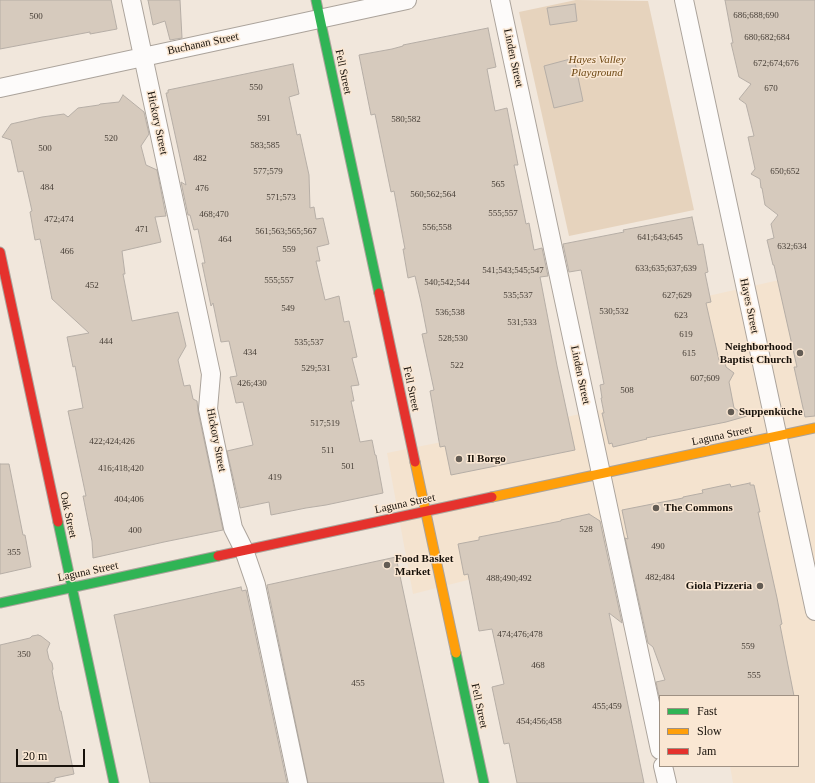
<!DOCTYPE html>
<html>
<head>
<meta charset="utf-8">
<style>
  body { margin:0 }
  #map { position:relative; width:815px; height:783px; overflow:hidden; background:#f1e7dc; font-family:"Times New Roman",serif }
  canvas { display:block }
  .legend { position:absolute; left:659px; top:695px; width:140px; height:72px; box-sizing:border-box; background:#fae7d3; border:1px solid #9f9183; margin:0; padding:5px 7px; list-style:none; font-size:12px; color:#17110a }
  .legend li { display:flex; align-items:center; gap:8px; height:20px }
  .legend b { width:20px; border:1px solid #9f9183 }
  .scale { position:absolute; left:16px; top:749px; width:69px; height:18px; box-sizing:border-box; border:2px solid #17110a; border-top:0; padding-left:5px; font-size:12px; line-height:14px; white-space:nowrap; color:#17110a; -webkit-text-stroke:3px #fae7d3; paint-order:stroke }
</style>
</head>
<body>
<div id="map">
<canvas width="815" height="783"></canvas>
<ul class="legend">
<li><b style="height:5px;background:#30b455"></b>Fast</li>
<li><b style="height:5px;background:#ff9f0a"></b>Slow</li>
<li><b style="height:5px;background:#e5322d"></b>Jam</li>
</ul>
<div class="scale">20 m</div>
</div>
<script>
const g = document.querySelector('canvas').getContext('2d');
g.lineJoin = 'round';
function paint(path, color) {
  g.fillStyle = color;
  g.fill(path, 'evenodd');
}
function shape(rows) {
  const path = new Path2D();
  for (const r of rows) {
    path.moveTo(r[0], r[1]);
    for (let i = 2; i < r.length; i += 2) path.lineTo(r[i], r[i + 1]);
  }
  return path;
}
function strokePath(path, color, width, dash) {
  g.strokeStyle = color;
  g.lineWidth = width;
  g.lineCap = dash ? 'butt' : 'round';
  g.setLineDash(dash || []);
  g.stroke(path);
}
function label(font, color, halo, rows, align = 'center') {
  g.font = font + ' "Times New Roman",serif';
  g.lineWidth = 3;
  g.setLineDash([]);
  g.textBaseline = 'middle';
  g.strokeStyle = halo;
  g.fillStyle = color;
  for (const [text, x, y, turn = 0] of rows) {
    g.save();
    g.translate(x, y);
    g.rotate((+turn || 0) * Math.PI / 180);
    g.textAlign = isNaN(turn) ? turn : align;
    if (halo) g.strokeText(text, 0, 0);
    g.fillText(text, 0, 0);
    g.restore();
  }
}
paint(shape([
  [815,272,815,783,733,783,730,766,798,766,798,696,714,696,678,526,413,594,387,453,660,398,641,311]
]), '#f4e3cf');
paint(shape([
  [576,0,648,1,694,210,569,236,519,12]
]), '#e6d3bd');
const building = shape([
  [0,0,111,0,117,29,90,34,90,32,0,49,0,0],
  [148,0,180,0,182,38,170,40,165,21,153,25,148,0],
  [725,0,815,0,815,416,805,417,794,367,797,367,774,265,773,265,767,240,774,238,771,224,778,215,765,205,762,188,761,188,760,179,751,174,755,169,748,137,754,136,746,104,739,99,751,84,739,77,731,43,733,43,725,0],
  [575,4,577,21,550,25,547,8,575,4],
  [488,28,496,67,487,69,495,111,507,108,518,165,514,165,526,224,529,223,534,250,542,248,548,276,540,277,557,366,575,450,451,475,445,446,440,447,430,391,434,390,422,334,427,333,421,302,415,276,408,278,403,249,405,249,394,191,391,192,375,114,371,115,359,55,392,49,403,46,403,45,488,28],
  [574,58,583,101,554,108,544,66,574,58],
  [293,64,299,94,289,97,297,135,300,134,309,175,310,208,314,207,316,219,323,218,329,244,317,247,320,261,316,261,325,300,339,296,344,322,349,321,357,357,352,358,359,385,351,386,354,401,351,401,360,442,372,440,375,455,376,455,383,493,326,505,306,508,271,515,269,502,240,508,227,451,253,445,243,402,236,403,230,377,237,376,229,341,221,342,213,303,211,306,202,263,205,263,198,229,194,230,190,215,188,215,181,182,186,185,166,93,168,93,168,90,293,64],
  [123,95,144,112,149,134,141,146,146,165,157,170,166,216,155,217,161,242,122,251,125,274,123,274,132,321,178,312,186,346,178,360,184,386,190,385,193,399,197,401,198,411,223,530,164,542,93,558,92,541,83,496,86,496,68,411,83,408,75,366,73,367,67,337,89,333,52,299,40,239,35,240,30,212,32,211,23,171,18,172,11,140,2,137,11,124,42,117,64,114,68,117,78,108,99,105,100,104,119,102,123,95],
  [692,217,698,245,703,244,708,272,705,273,711,302,706,303,719,360,724,359,726,367,734,373,729,382,734,408,747,416,726,422,646,438,647,439,613,447,612,443,609,444,602,413,604,413,601,398,602,398,600,385,604,384,581,270,569,272,563,244,624,232,623,230,692,217],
  [0,464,9,464,23,535,25,535,31,567,0,574,0,464],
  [750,483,750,485,754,485,760,512,758,512,777,598,782,624,780,625,794,696,659,696,656,682,665,680,653,647,648,643,625,538,628,539,622,510,683,498,683,497,703,493,702,490,730,484,731,487,750,483],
  [589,514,600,521,622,623,609,613,644,783,517,783,509,743,504,744,492,687,504,684,492,629,479,631,468,574,464,575,458,544,479,540,479,537,561,521,561,520,589,514],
  [396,557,444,783,308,783,267,585,396,557],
  [241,587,242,591,246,590,287,783,150,783,114,615,241,587],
  [38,635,41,636,50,643,47,650,49,659,52,663,53,669,52,671,60,711,61,711,74,774,55,778,55,781,46,783,0,783,0,645,30,638,32,636,38,635]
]);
paint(building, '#d6cabd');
strokePath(building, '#b6aea6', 1);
const street = shape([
  [131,0,211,374,208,409,233,528,244,550,256,585,298,783],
  [500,0,660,750],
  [684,0,815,611],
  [0,88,407,0],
  [663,766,667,783]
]);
const fast = shape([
  [316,0,379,293],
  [58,522,114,783],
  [0,603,218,556],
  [456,653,484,783]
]);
const slow = shape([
  [415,462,456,653],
  [492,497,815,428]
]);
const jam = shape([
  [0,252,58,522],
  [379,293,415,462],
  [218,556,492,497]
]);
strokePath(street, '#aba39b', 20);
strokePath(fast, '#aba39b', 11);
strokePath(slow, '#aba39b', 11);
strokePath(jam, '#aba39b', 11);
strokePath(street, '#fdfbfa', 18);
strokePath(fast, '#30b455', 9);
strokePath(slow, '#ff9f0a', 9);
strokePath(jam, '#e5322d', 9);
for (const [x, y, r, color] of [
  [800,353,4,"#635c54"],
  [731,412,4,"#635c54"],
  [459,459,4,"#635c54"],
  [656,508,4,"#635c54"],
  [387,565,4,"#635c54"],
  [760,586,4,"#635c54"]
]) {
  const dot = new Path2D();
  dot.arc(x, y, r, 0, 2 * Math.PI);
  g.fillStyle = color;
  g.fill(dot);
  strokePath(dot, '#fae7d3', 1.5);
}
label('9px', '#473f37', null, [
  ["686;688;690",756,16],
  ["500",36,17],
  ["680;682;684",767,38],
  ["672;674;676",776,64],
  ["550",256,88],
  ["670",771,89],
  ["591",264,119],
  ["580;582",406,120],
  ["520",111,139],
  ["583;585",265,146],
  ["500",45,149],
  ["482",200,159],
  ["577;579",268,172],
  ["650;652",785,172],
  ["565",498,185],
  ["484",47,188],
  ["476",202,189],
  ["560;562;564",433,195],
  ["571;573",281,198],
  ["555;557",503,214],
  ["468;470",214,215],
  ["472;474",59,220],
  ["556;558",437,228],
  ["471",142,230],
  ["561;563;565;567",286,232],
  ["641;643;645",660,238],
  ["464",225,240],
  ["632;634",792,247],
  ["559",289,250],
  ["466",67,252],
  ["633;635;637;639",666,269],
  ["541;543;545;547",513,271],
  ["555;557",279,281],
  ["540;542;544",447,283],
  ["452",92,286],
  ["535;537",518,296],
  ["627;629",677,296],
  ["549",288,309],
  ["530;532",614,312],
  ["536;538",450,313],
  ["623",681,316],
  ["531;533",522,323],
  ["619",686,335],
  ["528;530",453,339],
  ["444",106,342],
  ["535;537",309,343],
  ["434",250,353],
  ["615",689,354],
  ["522",457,366],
  ["529;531",316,369],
  ["607;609",705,379],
  ["426;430",252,384],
  ["508",627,391],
  ["517;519",325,424],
  ["422;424;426",112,442],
  ["511",328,451],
  ["501",348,467],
  ["416;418;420",121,469],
  ["419",275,478],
  ["404;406",129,500],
  ["528",586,530],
  ["400",135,531],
  ["490",658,547],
  ["355",14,553],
  ["482;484",660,578],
  ["488;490;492",509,579],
  ["474;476;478",520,635],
  ["559",748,647],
  ["350",24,655],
  ["468",538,666],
  ["555",754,676],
  ["455",358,684],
  ["455;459",607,707],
  ["454;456;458",539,722]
]);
label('11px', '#17110a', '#fae7d3', [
  ["Buchanan Street",203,44,-12],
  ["Linden Street",513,58,78],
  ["Fell Street",343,72,78],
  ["Hickory Street",157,123,78],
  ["Hayes Street",749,306,78],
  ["Linden Street",580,375,78],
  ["Fell Street",411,389,78],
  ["Laguna Street",722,436,-12],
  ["Hickory Street",216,440,79],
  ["Laguna Street",405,504,-12],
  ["Oak Street",68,515,78],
  ["Laguna Street",88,572,-12],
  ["Fell Street",479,706,78]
]);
label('italic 11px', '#6d4712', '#fae7d3', [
  ["Hayes Valley",597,60],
  ["Playground",597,73]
]);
label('bold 11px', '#17110a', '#fae7d3', [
  ["Neighborhood",792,347,"right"],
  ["Baptist Church",792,360,"right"],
  ["Suppenküche",739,412],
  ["Il Borgo",467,459],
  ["The Commons",664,508],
  ["Food Basket",395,559],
  ["Market",395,572],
  ["Giola Pizzeria",752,586,"right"]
], 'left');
</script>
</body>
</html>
